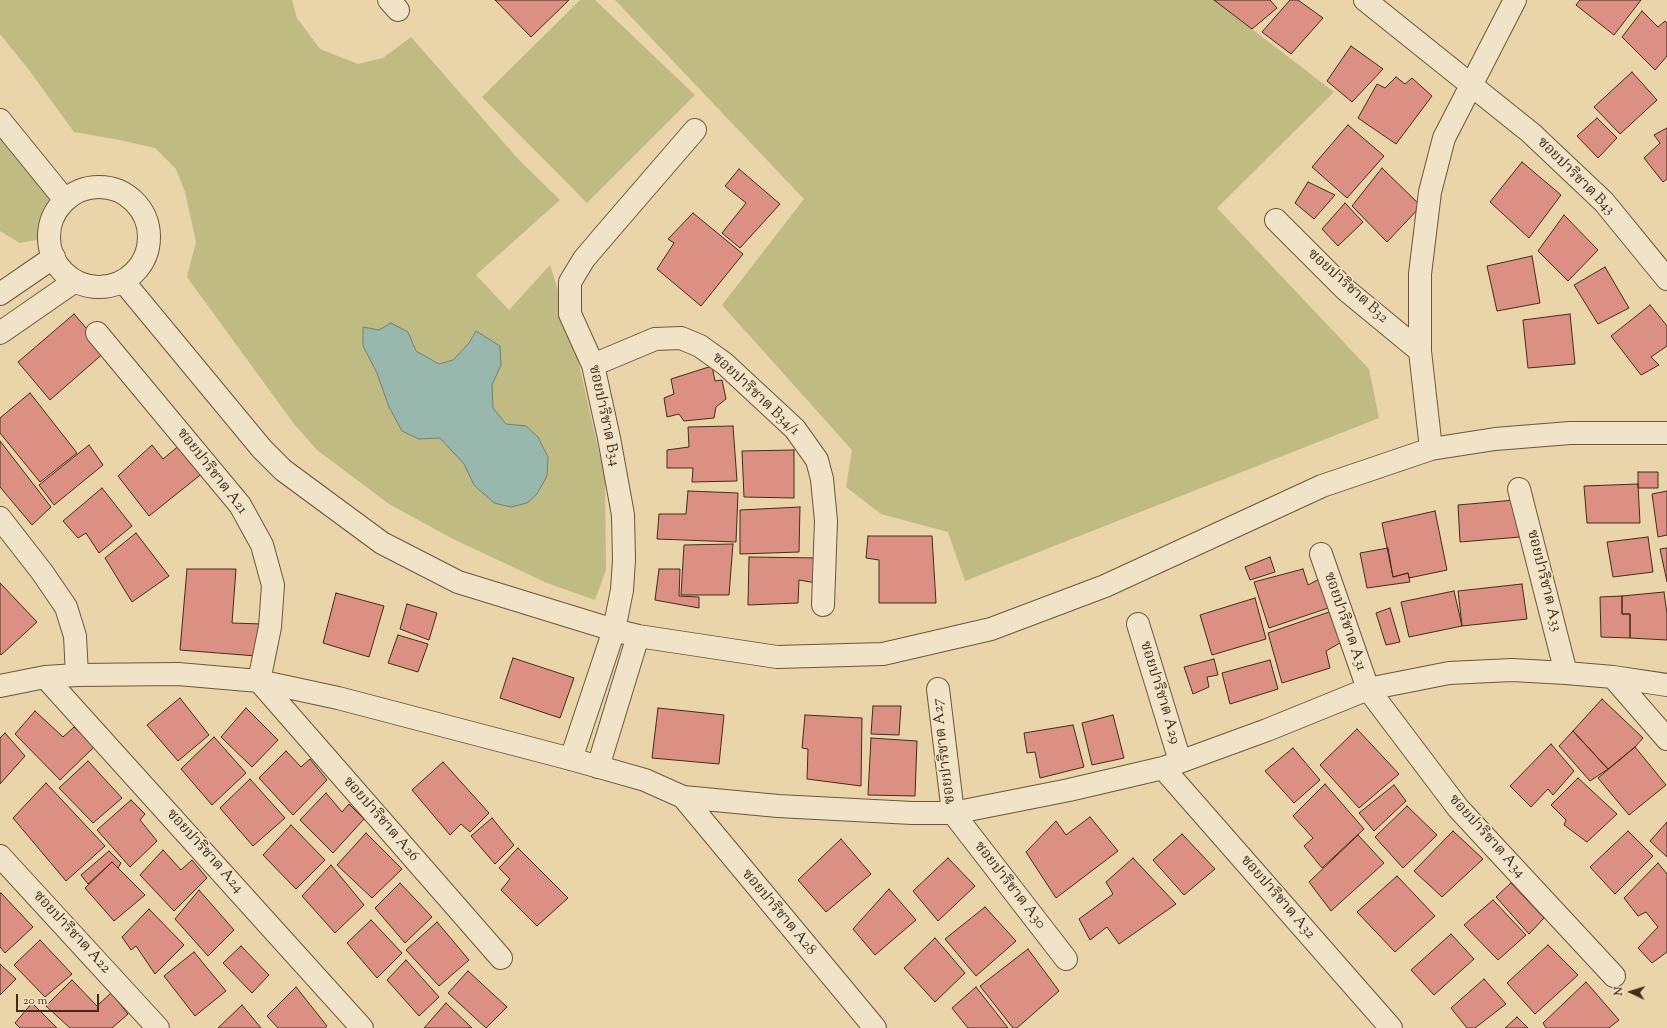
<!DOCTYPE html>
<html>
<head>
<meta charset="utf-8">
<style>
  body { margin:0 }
  #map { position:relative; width:1667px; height:1028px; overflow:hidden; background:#ead4a9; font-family:"Sorts Mill Goudy",serif }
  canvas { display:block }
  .north { position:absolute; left:1611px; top:972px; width:40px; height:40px; -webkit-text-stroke:3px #f1e3c7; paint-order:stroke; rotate:274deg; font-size:11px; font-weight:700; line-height:16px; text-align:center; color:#422c18 }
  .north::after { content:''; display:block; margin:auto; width:14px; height:18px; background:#422c18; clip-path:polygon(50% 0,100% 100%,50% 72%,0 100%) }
  .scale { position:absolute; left:16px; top:994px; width:83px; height:18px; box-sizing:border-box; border:2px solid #422c18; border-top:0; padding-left:5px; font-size:12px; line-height:14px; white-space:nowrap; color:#422c18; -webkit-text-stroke:3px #f1e3c7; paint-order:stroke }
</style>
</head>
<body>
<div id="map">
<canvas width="1667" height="1028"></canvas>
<div class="north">N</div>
<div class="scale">20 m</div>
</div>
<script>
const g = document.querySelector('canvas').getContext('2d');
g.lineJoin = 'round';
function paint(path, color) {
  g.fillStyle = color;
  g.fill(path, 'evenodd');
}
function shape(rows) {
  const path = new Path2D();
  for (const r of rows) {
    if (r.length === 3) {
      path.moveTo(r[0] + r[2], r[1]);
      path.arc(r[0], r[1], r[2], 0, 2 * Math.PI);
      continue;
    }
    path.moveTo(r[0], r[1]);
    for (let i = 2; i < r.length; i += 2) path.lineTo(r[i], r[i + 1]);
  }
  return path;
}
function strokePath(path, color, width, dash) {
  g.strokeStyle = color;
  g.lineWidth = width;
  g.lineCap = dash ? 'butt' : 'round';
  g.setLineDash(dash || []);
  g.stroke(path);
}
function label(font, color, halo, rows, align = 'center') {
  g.font = font + ' "Sorts Mill Goudy","Noto Serif Thai",serif';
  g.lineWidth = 3.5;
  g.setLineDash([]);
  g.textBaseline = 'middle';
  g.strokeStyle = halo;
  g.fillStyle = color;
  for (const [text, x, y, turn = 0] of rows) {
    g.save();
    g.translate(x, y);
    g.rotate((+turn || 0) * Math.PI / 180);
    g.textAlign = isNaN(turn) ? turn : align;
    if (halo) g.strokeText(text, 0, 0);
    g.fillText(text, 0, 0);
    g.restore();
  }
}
paint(shape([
  [0,0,292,0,297,18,320,49,358,64,383,58,411,37,519,160,560,200,476,275,509,310,550,265,572,334,605,478,606,570,595,600,547,583,453,539,389,504,317,450,294,424,187,277,196,242,185,192,176,169,155,148,120,140,74,132,29,70,0,34],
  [580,0,595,0,695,95,587,203,482,97],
  [615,0,1214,0,1334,92,1217,208,1369,369,1379,418,965,581,948,532,881,514,846,487,852,450,722,305,804,199],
  [0,132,56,200,46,214,41,239,20,243,0,231]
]), '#bfbb82');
const water = shape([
  [391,323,408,332,416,351,439,364,453,360,469,343,476,331,500,346,501,365,492,385,493,408,506,424,526,426,538,437,548,457,547,476,537,494,527,503,511,507,494,503,474,485,464,464,440,438,419,439,402,431,389,407,377,373,363,346,363,327,379,330,391,323]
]);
paint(water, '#98b8ad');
strokePath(water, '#768071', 1);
const building = shape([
  [495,0,569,0,531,37,495,0],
  [1214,0,1270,0,1277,8,1252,29,1214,0],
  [1290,0,1298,0,1323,18,1291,54,1262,32,1290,0],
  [1580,0,1641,0,1614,35,1576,5,1580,0],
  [1642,11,1658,27,1665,21,1667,23,1667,56,1655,70,1622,37,1642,11],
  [1351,46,1383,69,1352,102,1327,81,1351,46],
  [1632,72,1657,100,1620,134,1594,107,1632,72],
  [1396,77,1405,84,1412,78,1432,96,1396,144,1358,118,1377,84,1385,88,1396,77],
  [1597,118,1617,138,1598,158,1577,136,1597,118],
  [1348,125,1384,156,1347,198,1312,167,1348,125],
  [1667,128,1667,179,1663,182,1644,158,1660,143,1654,135,1667,128],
  [1522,162,1561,195,1529,238,1490,202,1522,162],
  [1382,168,1421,206,1387,242,1352,206,1382,168],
  [739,169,780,204,740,248,722,233,746,203,725,186,739,169],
  [1308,182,1335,195,1314,219,1295,203,1308,182],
  [1345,203,1363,222,1338,246,1322,229,1345,203],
  [693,213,743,254,701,306,657,269,674,243,668,239,693,213],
  [1564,215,1598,250,1568,281,1538,251,1564,215],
  [1532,256,1540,303,1497,311,1487,266,1532,256],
  [1605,267,1629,308,1598,324,1574,285,1605,267],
  [1650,305,1667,326,1667,346,1651,357,1659,365,1641,375,1611,336,1650,305],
  [74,314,106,351,50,400,18,362,74,314],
  [1570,314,1575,364,1528,368,1523,320,1570,314],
  [712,366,715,381,722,380,726,399,716,407,714,418,684,421,679,414,667,417,664,398,674,394,671,379,712,366],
  [30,393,77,453,40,482,0,433,0,418,30,393],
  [733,426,737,481,692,482,693,468,667,468,667,450,689,447,688,427,733,426],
  [0,441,51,507,32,525,0,487,0,441],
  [181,444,204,472,149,516,118,476,152,445,163,459,181,444],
  [89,445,103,465,54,505,39,485,89,445],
  [794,450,794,498,744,497,742,451,794,450],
  [1638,472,1658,472,1658,488,1638,488,1638,472],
  [1638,484,1640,523,1587,523,1584,486,1638,484],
  [102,488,132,526,99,553,86,533,78,538,63,521,102,488],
  [688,491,738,493,736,542,657,539,659,514,686,514,688,491],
  [1667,491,1667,535,1658,537,1652,494,1667,491],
  [1515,500,1520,537,1460,542,1458,505,1515,500],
  [800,507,799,552,740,554,740,510,800,507],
  [1435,511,1447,570,1409,578,1408,573,1393,577,1382,523,1435,511],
  [136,533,169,576,132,602,105,558,136,533],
  [868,536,932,536,936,603,879,603,879,560,866,558,868,536],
  [1648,537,1653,572,1613,577,1607,542,1648,537],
  [733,544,729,595,681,595,684,545,733,544],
  [1388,548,1393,577,1408,573,1410,582,1367,588,1360,553,1388,548],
  [1667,548,1667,582,1660,549,1667,548],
  [749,557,819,558,816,583,799,580,798,603,748,605,749,557],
  [1270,557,1275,572,1250,580,1245,567,1270,557],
  [187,569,236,569,232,623,262,624,256,656,180,650,187,569],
  [659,569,680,569,679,596,699,597,699,608,655,600,659,569],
  [1303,569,1308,585,1323,577,1334,606,1269,628,1254,582,1303,569],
  [0,583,37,622,1,655,0,653,0,583],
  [1522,584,1527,619,1462,626,1458,591,1522,584],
  [1454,591,1462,626,1409,637,1401,602,1454,591],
  [1664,592,1667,614,1667,640,1630,638,1630,614,1622,614,1622,596,1664,592],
  [336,593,384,606,369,657,323,643,336,593],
  [1622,596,1622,614,1630,614,1630,638,1601,637,1600,597,1622,596],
  [1255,598,1266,639,1212,655,1200,615,1255,598],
  [407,604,437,613,429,640,400,629,407,604],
  [1390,608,1400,642,1386,645,1376,613,1390,608],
  [1335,610,1345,640,1326,651,1330,668,1282,683,1268,633,1335,610],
  [398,635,428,644,418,672,388,663,398,635],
  [513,658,574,678,560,718,500,698,513,658],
  [1214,659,1218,675,1207,677,1209,687,1193,694,1184,667,1214,659],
  [1270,660,1278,689,1230,704,1222,673,1270,660],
  [180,698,209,735,178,761,147,725,180,698],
  [1602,699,1643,738,1635,747,1608,769,1573,731,1602,699],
  [873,706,901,706,899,735,871,734,873,706],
  [246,708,278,740,252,767,221,737,246,708],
  [658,708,724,715,719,764,652,758,658,708],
  [35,711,63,737,74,727,94,747,60,780,15,734,35,711],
  [805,715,862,718,861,786,807,779,808,749,802,748,805,715],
  [1113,715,1124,758,1092,765,1082,723,1113,715],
  [1073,725,1084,767,1040,778,1035,752,1027,753,1024,733,1073,725],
  [1357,729,1399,774,1359,808,1320,765,1357,729],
  [1573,731,1608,769,1590,781,1559,746,1573,731],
  [5,733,25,756,0,784,0,738,5,733],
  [214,737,246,773,212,805,181,769,214,737],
  [871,738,917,741,915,796,868,795,871,738],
  [1551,744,1574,771,1553,795,1548,789,1531,807,1510,786,1551,744],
  [1635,747,1666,785,1629,815,1598,778,1635,747],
  [1293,748,1320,780,1294,803,1265,771,1293,748],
  [286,751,301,767,310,759,327,780,293,815,259,778,286,751],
  [88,761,122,798,93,823,59,788,88,761],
  [443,762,489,813,470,832,461,824,450,835,412,790,443,762],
  [1578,778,1617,814,1587,842,1564,825,1566,820,1551,805,1578,778],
  [250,779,285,818,253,846,220,808,250,779],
  [46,783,105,846,66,881,13,818,46,783],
  [1325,784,1364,829,1322,868,1304,846,1313,838,1293,816,1325,784],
  [1394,785,1406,801,1374,831,1359,813,1394,785],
  [326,793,342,812,349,804,364,819,333,853,300,820,326,793],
  [131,800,145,814,140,820,157,841,130,867,97,830,131,800],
  [1407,806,1437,835,1403,868,1375,837,1407,806],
  [1090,817,1118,851,1056,898,1026,852,1056,821,1066,835,1090,817],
  [492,818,514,845,495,864,471,836,492,818],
  [1667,822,1667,857,1650,841,1667,822],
  [291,825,325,860,296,889,263,855,291,825],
  [1453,831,1483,859,1442,897,1414,871,1453,831],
  [1628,831,1653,856,1615,894,1590,867,1628,831],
  [366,833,402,869,372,898,337,865,366,833],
  [1182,834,1215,869,1184,895,1153,860,1182,834],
  [1358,835,1384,863,1331,911,1309,882,1358,835],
  [841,839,871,874,826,912,798,880,841,839],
  [518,848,568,898,537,926,501,890,510,879,499,868,518,848],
  [163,850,181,870,192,860,207,878,174,911,140,875,163,850],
  [109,851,121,863,118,868,112,862,88,884,81,875,109,851],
  [948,858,975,886,938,921,913,891,948,858],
  [1133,858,1176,904,1119,944,1107,927,1090,940,1079,919,1113,894,1106,882,1133,858],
  [112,862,145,895,114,921,85,888,112,862],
  [1658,863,1667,874,1667,952,1652,963,1638,948,1658,927,1646,912,1638,916,1624,898,1658,863],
  [331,865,364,905,335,933,302,896,331,865],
  [1397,876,1435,916,1395,952,1357,912,1397,876],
  [400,883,432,917,405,943,375,908,400,883],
  [1511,883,1544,918,1529,934,1496,897,1511,883],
  [889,889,916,920,875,955,853,929,889,889],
  [199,890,234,930,208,956,175,919,199,890],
  [1,893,33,927,5,953,0,947,0,894,1,893],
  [1493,900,1526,935,1498,960,1464,925,1493,900],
  [985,907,1016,941,976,976,945,939,985,907],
  [149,909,184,945,155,974,136,946,131,950,122,937,149,909],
  [371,920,402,953,377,978,347,943,371,920],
  [437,922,469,960,439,986,406,950,437,922],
  [1451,934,1474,959,1434,995,1411,970,1451,934],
  [935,938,965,973,935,1002,904,968,935,938],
  [40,940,72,974,45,997,14,965,40,940],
  [1548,945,1578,975,1535,1014,1507,983,1548,945],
  [241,946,269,975,252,993,223,963,241,946],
  [1028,949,1059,991,1017,1028,1013,1028,980,986,1028,949],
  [194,952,226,991,195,1016,164,976,194,952],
  [406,960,439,997,419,1016,387,980,406,960],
  [0,964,16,979,0,995,0,964],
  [468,971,507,1007,486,1028,448,993,468,971],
  [1484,979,1506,1004,1475,1028,1467,1028,1451,1008,1484,979],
  [72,980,97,1006,111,993,128,1014,112,1028,70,1028,46,1006,72,980],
  [1586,982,1619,1020,1609,1028,1546,1028,1543,1023,1586,982],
  [296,987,327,1026,325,1028,278,1028,267,1016,296,987],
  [976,987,1008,1028,968,1028,952,1008,976,987],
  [32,1003,57,1028,20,1028,15,1023,32,1003],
  [446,1003,472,1028,424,1028,446,1003],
  [242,1005,261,1028,218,1028,242,1005],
  [1517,1017,1528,1028,1505,1028,1517,1017]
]);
paint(building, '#dc9083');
strokePath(building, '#422c18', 1);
const street = shape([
  [389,0,398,10],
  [1365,0,1531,133,1604,202,1667,279],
  [0,120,65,200],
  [99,237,50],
  [1276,220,1346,290,1420,351],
  [123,281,262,449,283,470,382,543,458,582,614,630,638,636,777,657,883,654,991,629,1105,586,1322,486,1431,449,1495,439,1570,433,1667,433],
  [0,294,54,257],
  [0,333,75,281],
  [97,333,240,505,262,545,273,585,270,627,259,681,501,958],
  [593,365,655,339,681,338,700,346,725,364,795,429,817,460,822,479,826,521,823,605],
  [1431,449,1420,351,1420,274,1430,192,1444,138,1515,0],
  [1519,489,1566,673],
  [0,518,42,572,66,607,75,636,77,675],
  [1321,554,1368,689,1458,808,1614,976],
  [1138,624,1180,761],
  [45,677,362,1028],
  [1613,677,1667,739],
  [0,686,45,677,77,675,178,674,259,681,338,698,571,759,645,780,683,797,778,806,912,813,953,813,1069,790,1163,768,1267,730,1368,689,1449,673,1512,670,1566,673,1613,677,1667,685],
  [938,689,953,813,1066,959],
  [571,759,614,630,622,590,624,560,623,515,609,438,593,365,570,314,570,282,584,259,607,232,695,130],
  [598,767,638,636],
  [1163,768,1391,1028],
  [683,797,875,1028],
  [0,856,158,1028]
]);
strokePath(street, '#6c563c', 24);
strokePath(street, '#f1e3c7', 22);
label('15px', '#422c18', '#f1e3c7', [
  ["ซอยปาริชาต B43",1575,177,45],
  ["ซอยปาริชาต B32",1347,287,42],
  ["ซอยปาริชาต B34/1",755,395,43],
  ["ซอยปาริชาต B34",603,416,78],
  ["ซอยปาริชาต A21",211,472,52],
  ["ซอยปาริชาต A33",1543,581,76],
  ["ซอยปาริชาต A31",1344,622,71],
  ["ซอยปาริชาต A29",1159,693,73],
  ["ซอยปาริชาต A27",945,751,-97],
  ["ซอยปาริชาต A26",380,820,49],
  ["ซอยปาริชาต A34",1486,837,48],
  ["ซอยปาริชาต A24",204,852,48],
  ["ซอยปาริชาต A30",1009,886,52],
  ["ซอยปาริชาต A32",1277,898,49],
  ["ซอยปาริชาต A28",778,913,50],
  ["ซอยปาริชาต A22",71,933,47]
]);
</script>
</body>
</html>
